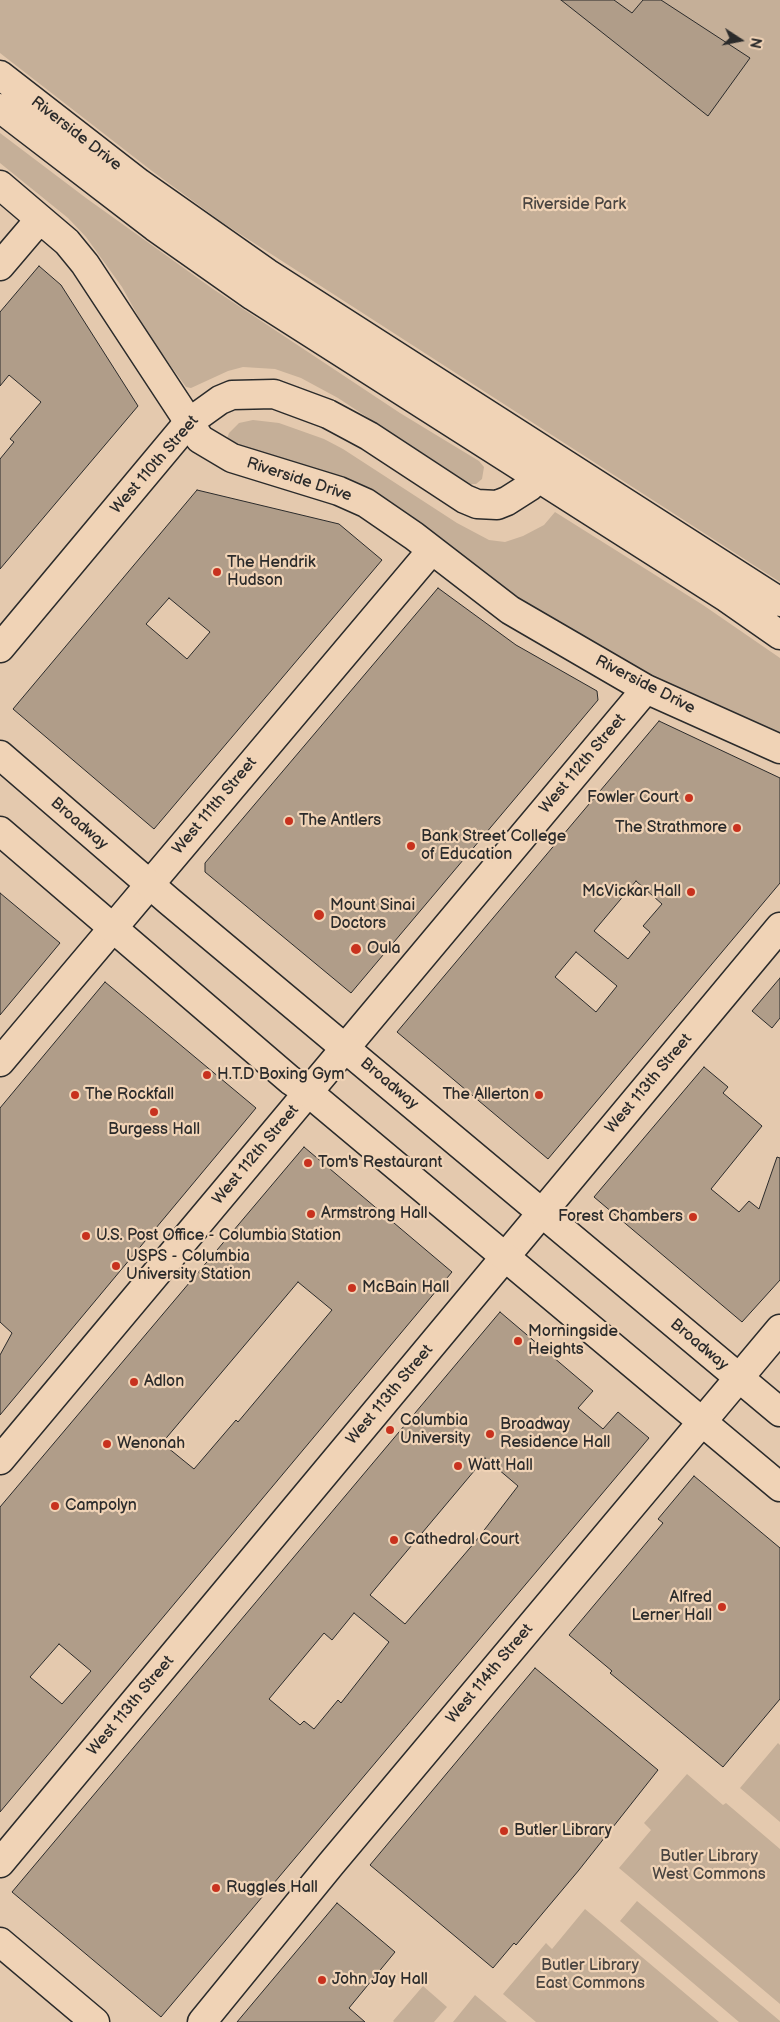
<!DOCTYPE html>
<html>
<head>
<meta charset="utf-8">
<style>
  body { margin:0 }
  #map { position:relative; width:780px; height:2022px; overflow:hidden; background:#e4c9ae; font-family:"Balsamiq Sans",sans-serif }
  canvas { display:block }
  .north { position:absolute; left:715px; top:15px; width:50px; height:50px; -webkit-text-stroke:4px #f0d3b6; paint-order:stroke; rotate:101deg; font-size:14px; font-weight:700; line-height:20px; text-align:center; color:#2b2b2b }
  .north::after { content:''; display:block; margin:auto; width:18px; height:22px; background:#2b2b2b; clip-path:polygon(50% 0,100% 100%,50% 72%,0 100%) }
</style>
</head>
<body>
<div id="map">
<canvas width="780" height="2022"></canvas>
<div class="north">N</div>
</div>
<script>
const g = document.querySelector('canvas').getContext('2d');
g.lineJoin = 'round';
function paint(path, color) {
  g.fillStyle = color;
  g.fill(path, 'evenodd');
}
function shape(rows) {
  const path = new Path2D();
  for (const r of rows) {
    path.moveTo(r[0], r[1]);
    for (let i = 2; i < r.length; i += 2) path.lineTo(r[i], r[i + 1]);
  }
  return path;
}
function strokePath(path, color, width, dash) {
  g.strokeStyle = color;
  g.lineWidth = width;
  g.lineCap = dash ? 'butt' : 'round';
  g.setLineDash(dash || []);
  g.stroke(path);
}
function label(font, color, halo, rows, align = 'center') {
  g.font = font + ' "Balsamiq Sans",sans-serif';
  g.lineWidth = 4.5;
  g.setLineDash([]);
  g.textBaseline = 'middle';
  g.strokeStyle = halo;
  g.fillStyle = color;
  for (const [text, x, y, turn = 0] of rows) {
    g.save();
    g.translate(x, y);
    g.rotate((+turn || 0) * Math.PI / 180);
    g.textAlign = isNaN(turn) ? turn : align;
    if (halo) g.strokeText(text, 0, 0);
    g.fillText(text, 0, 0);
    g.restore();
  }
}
paint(shape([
  [0,0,780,0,780,582,223,223,152,171,0,53],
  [0,133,86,198,213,289,400,413,479,461,484,467,482,479,476,484,469,484,338,398,301,378,275,369,243,367,228,371,191,388,186,387,149,336,122,287,86,237,68,218,0,163],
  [253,420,279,423,324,439,343,449,457,523,489,540,505,542,523,536,544,525,555,512,703,605,780,658,780,741,570,640,409,520,226,442,229,433,239,423],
  [778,1743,780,1745,780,1822,740,1788],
  [687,1774,723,1805,726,1803,780,1849,780,2004,619,1868,651,1830,644,1823],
  [637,1901,780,2021,780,2022,739,2022,620,1921],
  [585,1909,719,2022,536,2022,503,1994,546,1943,552,1949],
  [423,1986,447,2007,434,2022,394,2022,393,2021],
  [475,1995,507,2022,453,2022]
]), '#c5af98');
const building = shape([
  [561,0,614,0,632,13,643,0,661,0,750,58,708,116,561,0],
  [39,266,61,285,138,406,0,569,0,459,14,442,10,439,41,402,9,375,0,386,0,312,39,266],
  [197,490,339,524,382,560,154,829,13,709,197,490],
  [169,598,210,632,187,659,146,624,169,598],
  [438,588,516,645,597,691,598,700,351,993,205,872,205,863,438,588],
  [659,721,780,778,780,883,548,1159,397,1032,659,721],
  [636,881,662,904,643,926,650,932,628,959,594,931,636,881],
  [576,952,617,986,596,1012,555,977,576,952],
  [0,893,60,943,0,1015,0,893],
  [780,978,780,1018,772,1028,752,1011,780,978],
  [105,982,256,1108,0,1415,0,1355,12,1333,0,1322,0,1108,105,982],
  [704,1067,728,1087,723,1093,762,1126,711,1189,739,1212,749,1201,759,1209,777,1157,780,1158,780,1280,742,1322,594,1197,704,1067],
  [304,1147,452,1272,0,1812,0,1507,304,1147],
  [298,1282,332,1310,238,1422,236,1420,194,1469,162,1443,298,1282],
  [59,1644,91,1671,62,1704,30,1677,59,1644],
  [500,1312,593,1391,578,1408,603,1429,618,1412,649,1438,161,2017,12,1892,500,1312],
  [485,1458,518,1486,475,1542,405,1624,370,1595,485,1458],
  [354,1613,389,1642,341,1703,338,1700,314,1729,304,1721,300,1725,269,1699,324,1633,332,1640,354,1613],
  [694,1476,780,1548,780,1699,723,1767,610,1673,612,1671,569,1635,663,1523,658,1519,694,1476],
  [535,1668,658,1770,579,1870,516,1945,514,1943,493,1968,370,1865,535,1668],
  [337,1903,395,1952,349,2008,365,2022,237,2022,337,1903]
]);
paint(building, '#b09d89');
strokePath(building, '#2b2b2b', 1);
const minor = shape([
  [0,185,67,242,85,264,200,439,232,458,339,491,366,503,414,536,510,610,646,689,780,749],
  [0,266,40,219],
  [0,1062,431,551],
  [0,1460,646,689],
  [0,1863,780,927],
  [202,2022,331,1864,780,1329]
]);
const major = shape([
  [0,75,139,183,267,273,780,602],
  [0,108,155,227,253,296,727,598,780,635],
  [0,648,188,423,220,400,232,395,274,394,328,414,369,436,465,499,477,504,497,505,507,501,529,487,548,466],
  [0,755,169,901,780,1412],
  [0,831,290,1080,308,1092,780,1487],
  [0,1942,95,2022]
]);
strokePath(minor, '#2b2b2b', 31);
strokePath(major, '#2b2b2b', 31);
strokePath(minor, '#f0d3b6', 28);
strokePath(major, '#f0d3b6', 28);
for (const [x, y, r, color] of [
  [217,572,5,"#c8321e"],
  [689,798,5,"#c8321e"],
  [289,821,5,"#c8321e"],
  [737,828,5,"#c8321e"],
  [411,846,5,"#c8321e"],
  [691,892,5,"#c8321e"],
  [319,915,6,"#c8321e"],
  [356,949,6,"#c8321e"],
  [207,1075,5,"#c8321e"],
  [75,1095,5,"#c8321e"],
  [539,1095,5,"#c8321e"],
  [154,1112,5,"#c8321e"],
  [308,1163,5,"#c8321e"],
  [311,1214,5,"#c8321e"],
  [693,1217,5,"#c8321e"],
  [86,1236,5,"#c8321e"],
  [116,1266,5,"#c8321e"],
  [352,1288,5,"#c8321e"],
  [518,1341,5,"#c8321e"],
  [134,1382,5,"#c8321e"],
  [390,1430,5,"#c8321e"],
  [490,1434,5,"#c8321e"],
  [107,1444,5,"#c8321e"],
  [458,1466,5,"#c8321e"],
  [55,1506,5,"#c8321e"],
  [394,1540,5,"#c8321e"],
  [722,1607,5,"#c8321e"],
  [504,1831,5,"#c8321e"],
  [216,1888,5,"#c8321e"],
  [322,1980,5,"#c8321e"]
]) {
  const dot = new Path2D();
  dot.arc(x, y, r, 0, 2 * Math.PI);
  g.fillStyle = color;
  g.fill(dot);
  strokePath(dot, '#f0d3b6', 2);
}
label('16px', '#2b2b2b', '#f0d3b6', [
  ["Riverside Drive",76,134,38],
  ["West 110th Street",155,465,-49],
  ["Riverside Drive",299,480,18],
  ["Riverside Drive",645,685,27],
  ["West 112th Street",583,764,-50],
  ["West 111th Street",215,806,-50],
  ["Broadway",79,824,41],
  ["Broadway",389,1084,40],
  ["West 113th Street",649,1084,-50],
  ["West 112th Street",256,1155,-50],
  ["Broadway",699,1345,40],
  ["West 113th Street",390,1395,-50],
  ["West 114th Street",490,1674,-50],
  ["West 113th Street",131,1706,-50]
]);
label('16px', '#4a4541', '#f0d3b6', [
  ["Riverside Park",574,205],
  ["Butler Library",709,1857],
  ["West Commons",709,1875],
  ["Butler Library",590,1966],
  ["East Commons",590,1984]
]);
label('16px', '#2b2b2b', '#f0d3b6', [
  ["The Hendrik",227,563],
  ["Hudson",227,581],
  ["Fowler Court",679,798,"right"],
  ["The Antlers",299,821],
  ["The Strathmore",727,828,"right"],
  ["Bank Street College",421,837],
  ["of Education",421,855],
  ["McVickar Hall",681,892,"right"],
  ["Mount Sinai",330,906],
  ["Doctors",330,924],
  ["Oula",367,949],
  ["H.T.D Boxing Gym",217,1075],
  ["The Rockfall",85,1095],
  ["The Allerton",529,1095,"right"],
  ["Burgess Hall",154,1130,"center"],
  ["Tom's Restaurant",318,1163],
  ["Armstrong Hall",321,1214],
  ["Forest Chambers",683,1217,"right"],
  ["U.S. Post Office - Columbia Station",96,1236],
  ["USPS - Columbia",126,1257],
  ["University Station",126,1275],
  ["McBain Hall",362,1288],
  ["Morningside",528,1332],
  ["Heights",528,1350],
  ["Adlon",144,1382],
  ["Columbia",400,1421],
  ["University",400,1439],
  ["Broadway",500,1425],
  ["Residence Hall",500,1443],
  ["Wenonah",117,1444],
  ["Watt Hall",468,1466],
  ["Campolyn",65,1506],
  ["Cathedral Court",404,1540],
  ["Alfred",712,1598,"right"],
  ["Lerner Hall",712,1616,"right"],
  ["Butler Library",514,1831],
  ["Ruggles Hall",226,1888],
  ["John Jay Hall",332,1980]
], 'left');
</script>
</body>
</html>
